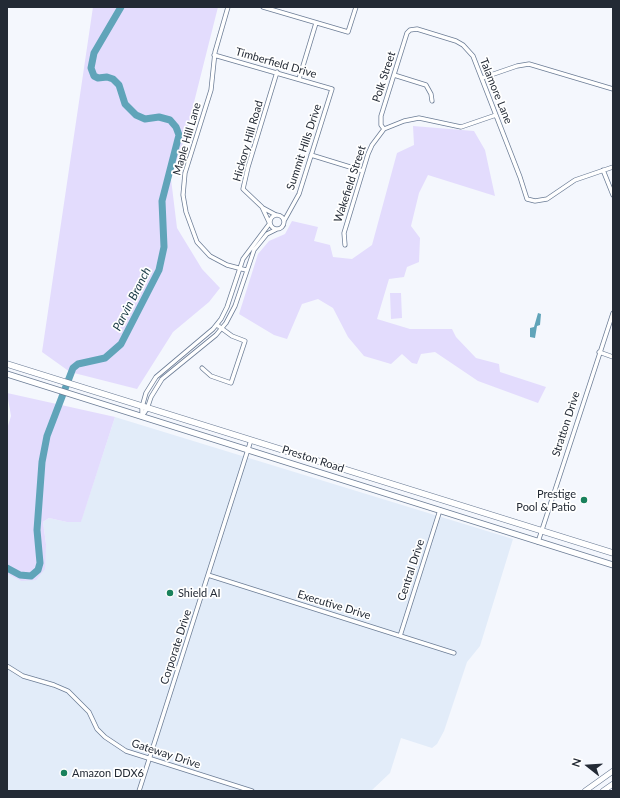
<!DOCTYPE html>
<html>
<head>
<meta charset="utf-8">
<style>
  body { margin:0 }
  #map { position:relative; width:620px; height:798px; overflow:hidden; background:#f4f7fd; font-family:Lato,sans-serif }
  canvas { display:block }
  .frame { position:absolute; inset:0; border:8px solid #232a35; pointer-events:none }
  .north { position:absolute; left:568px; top:746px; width:40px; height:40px; -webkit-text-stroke:3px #fff; paint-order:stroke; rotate:287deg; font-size:11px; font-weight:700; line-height:16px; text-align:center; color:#232a35 }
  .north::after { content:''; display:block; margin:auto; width:14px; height:18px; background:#232a35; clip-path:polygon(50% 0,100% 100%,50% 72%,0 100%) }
</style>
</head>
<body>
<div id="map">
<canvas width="620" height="798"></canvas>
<div class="frame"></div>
<div class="north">N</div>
</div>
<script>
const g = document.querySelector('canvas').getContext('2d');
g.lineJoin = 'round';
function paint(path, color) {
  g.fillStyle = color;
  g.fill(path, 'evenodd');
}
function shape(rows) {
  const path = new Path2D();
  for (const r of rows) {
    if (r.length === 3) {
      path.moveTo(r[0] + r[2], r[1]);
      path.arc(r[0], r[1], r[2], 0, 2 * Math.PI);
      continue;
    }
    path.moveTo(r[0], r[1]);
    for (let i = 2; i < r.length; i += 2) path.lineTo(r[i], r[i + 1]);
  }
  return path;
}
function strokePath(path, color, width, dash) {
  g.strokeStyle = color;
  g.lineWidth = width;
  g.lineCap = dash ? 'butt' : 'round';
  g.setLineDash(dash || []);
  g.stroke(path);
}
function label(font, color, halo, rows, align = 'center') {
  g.font = font + ' Lato,sans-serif';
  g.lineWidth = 3.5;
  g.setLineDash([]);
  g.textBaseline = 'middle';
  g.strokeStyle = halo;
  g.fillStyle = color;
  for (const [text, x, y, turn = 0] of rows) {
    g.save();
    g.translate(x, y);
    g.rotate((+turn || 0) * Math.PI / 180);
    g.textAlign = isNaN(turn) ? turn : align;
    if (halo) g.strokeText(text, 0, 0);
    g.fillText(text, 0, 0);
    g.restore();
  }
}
paint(shape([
  [115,417,513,539,480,646,467,662,444,731,437,744,432,748,401,738,390,773,371,791,7,791,7,574,21,581,46,544,43,522,49,518,67,522,81,521]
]), '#e2ecf9');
paint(shape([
  [93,7,218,7,186,134,171,179,177,228,202,269,220,288,209,302,173,332,137,389,70,372,42,352],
  [413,126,474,131,485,150,495,196,428,175,419,193,411,226,420,238,419,262,407,267,404,277,389,279,377,319,410,329,452,329,456,337,476,358,499,364,500,372,546,387,538,403,478,381,435,352,421,354,417,364,412,363,402,354,391,364,364,356,348,337,333,308,318,299,302,304,287,339,274,335,239,314,258,254,269,241,285,234,292,221,318,227,314,241,330,245,333,257,352,259,372,245,397,153,414,145],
  [390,293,401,293,402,318,391,319],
  [7,393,115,417,81,522,67,522,49,518,43,522,46,544,45,569,36,580,21,581,7,574,7,429,11,416]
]), '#e3dcfd');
paint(shape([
  [538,313,541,314,540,325,537,326,535,338,530,337,530,328,534,327]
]), '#60a4b9');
strokePath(shape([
  [7,568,20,575,31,576,38,570,40,563,37,530,42,462,47,436,73,368,78,364,105,358,121,344,159,270,164,247,162,201,179,135,176,127,170,120,159,117,145,119,136,115,125,104,119,85,113,79,107,77,98,78,94,76,91,68,94,53,121,7]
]), '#60a4b9', 7);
const minor = shape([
  [228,7,215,52,211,90,185,173,183,195,186,212,197,242,210,256,227,265,246,270],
  [263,7,348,32,356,7],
  [214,55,332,89,299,194,284,221],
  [394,75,426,85,431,94,432,101],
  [482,78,517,66,529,64,613,89],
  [299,79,316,23],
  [384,129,381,125,381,116,407,33,410,30,417,29,456,41,463,45,473,56,520,177,527,199,535,201,547,199,575,180,613,167],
  [311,155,363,171],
  [603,170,613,195],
  [263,208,276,215],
  [277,222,7],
  [269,222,262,207,243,189,248,167,277,72],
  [345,245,344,233,368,154,372,145,384,129,404,121,419,118,461,127,496,115],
  [599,352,613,357],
  [202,368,211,376,231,383,245,341,232,336,217,325],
  [142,416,147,409,151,397,162,379,216,335,226,323,235,306,254,250,267,234,277,229],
  [142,417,142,407,146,393,156,377,213,329,221,319,227,307,243,259,270,223],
  [538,542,613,313],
  [208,575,454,653],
  [400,636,440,510],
  [7,666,23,676,54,685,68,691,89,712,97,729,105,737,126,751,252,791],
  [139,791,251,440]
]);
const secondary = shape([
  [585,791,613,771],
  [603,791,613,784]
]);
const primary = shape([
  [7,364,613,553],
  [7,374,613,565]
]);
strokePath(minor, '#6c7d96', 5);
strokePath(secondary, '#6c7d96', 6);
strokePath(primary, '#6c7d96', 7);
strokePath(minor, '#fff', 3.5);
strokePath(secondary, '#fff', 5);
strokePath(primary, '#fff', 5.5);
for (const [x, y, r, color] of [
  [584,500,4,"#19815c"],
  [170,593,4,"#19815c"],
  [64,773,4,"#19815c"]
]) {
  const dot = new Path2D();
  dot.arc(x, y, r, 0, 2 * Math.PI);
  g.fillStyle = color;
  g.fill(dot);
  strokePath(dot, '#fff', 1.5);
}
label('11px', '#232a35', '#fff', [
  ["Timberfield Drive",276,63,16],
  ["Polk Street",384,77,-72],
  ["Talamore Lane",496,91,68],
  ["Maple Hill Lane",187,139,-74],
  ["Hickory Hill Road",248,141,-74],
  ["Summit Hills Drive",304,147,-72],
  ["Wakefield Street",350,184,-72],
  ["Stratton Drive",566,424,-72],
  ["Preston Road",313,459,18],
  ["Central Drive",411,570,-72],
  ["Executive Drive",334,605,17],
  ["Corporate Drive",176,647,-72],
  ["Gateway Drive",166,754,18]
]);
label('11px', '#232a35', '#fff', [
  ["Prestige",576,494,"right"],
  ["Pool & Patio",576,507,"right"],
  ["Shield AI",178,593],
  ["Amazon DDX6",72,773]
], 'left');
label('italic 12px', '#183943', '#fff', [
  ["Parvin Branch",132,299,-63]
]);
</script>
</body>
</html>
